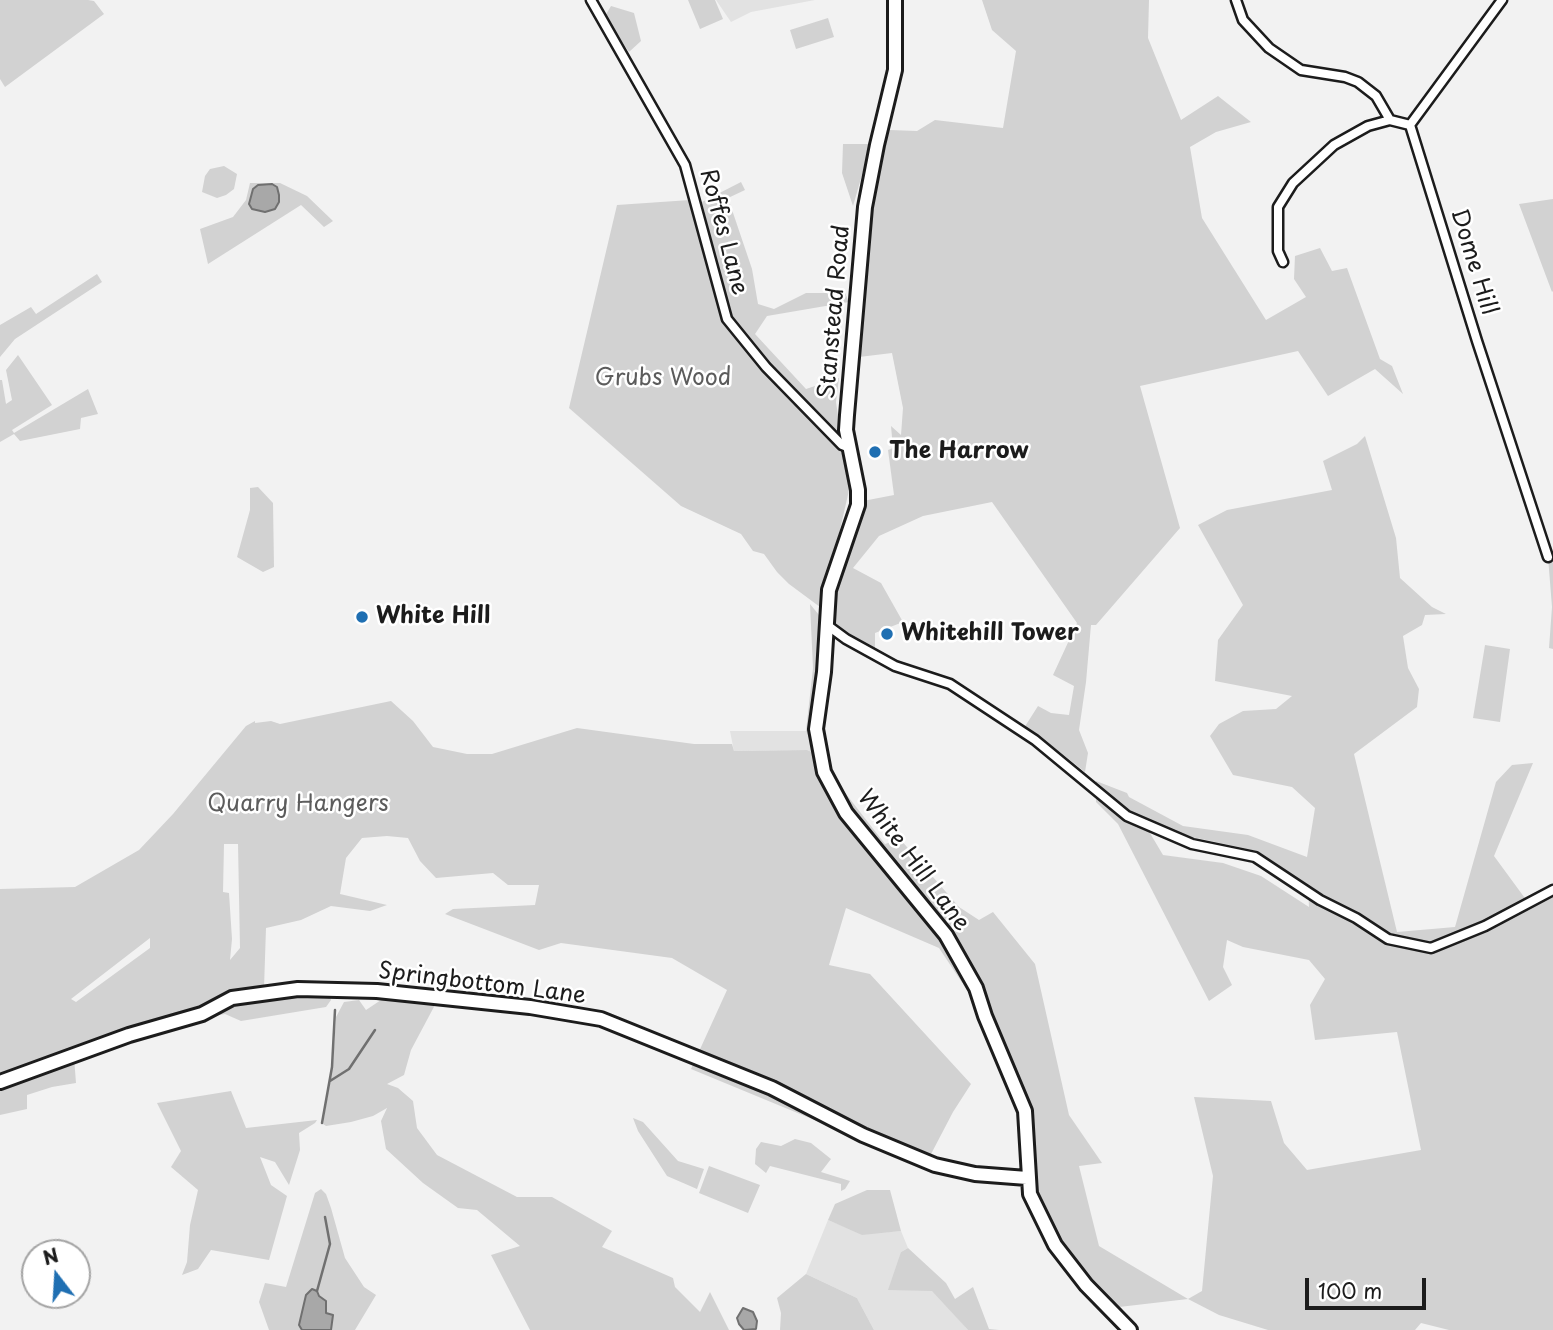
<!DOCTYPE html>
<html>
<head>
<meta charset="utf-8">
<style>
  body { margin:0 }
  #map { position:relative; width:1553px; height:1330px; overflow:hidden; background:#f2f2f2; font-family:"Playpen Sans",sans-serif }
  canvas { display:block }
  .north { position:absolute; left:21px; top:1239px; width:70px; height:70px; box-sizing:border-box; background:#fff; border:2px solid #a4a4a4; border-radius:50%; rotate:343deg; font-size:19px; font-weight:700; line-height:28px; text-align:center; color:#1c1c1c }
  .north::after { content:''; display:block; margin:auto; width:24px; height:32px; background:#1f6fb2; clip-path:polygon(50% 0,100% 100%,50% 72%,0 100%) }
  .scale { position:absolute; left:1305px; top:1278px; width:121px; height:32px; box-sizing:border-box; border:4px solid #1c1c1c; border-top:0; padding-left:9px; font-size:21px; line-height:24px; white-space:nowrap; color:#1c1c1c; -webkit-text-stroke:5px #fff; paint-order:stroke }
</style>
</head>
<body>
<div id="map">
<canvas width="1553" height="1330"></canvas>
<div class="north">N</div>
<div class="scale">100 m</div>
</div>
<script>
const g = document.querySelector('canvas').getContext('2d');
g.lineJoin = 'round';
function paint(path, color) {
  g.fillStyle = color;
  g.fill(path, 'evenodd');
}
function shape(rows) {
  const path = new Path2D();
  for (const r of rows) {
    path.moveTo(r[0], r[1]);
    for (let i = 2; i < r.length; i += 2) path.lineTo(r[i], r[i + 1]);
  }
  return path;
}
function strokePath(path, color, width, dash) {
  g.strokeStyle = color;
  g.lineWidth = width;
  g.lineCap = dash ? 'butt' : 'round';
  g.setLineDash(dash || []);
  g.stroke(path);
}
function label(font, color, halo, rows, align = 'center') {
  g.font = font + ' "Playpen Sans",sans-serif';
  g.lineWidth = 5;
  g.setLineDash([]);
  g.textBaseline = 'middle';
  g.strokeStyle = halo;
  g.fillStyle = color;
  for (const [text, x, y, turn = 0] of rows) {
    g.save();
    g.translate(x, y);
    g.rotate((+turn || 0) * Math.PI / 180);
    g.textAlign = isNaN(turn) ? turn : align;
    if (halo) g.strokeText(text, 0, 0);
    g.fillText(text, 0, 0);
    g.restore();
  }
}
paint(shape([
  [716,0,815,0,751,12,731,22],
  [730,731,806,731,814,753,807,750,734,751],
  [828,1220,862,1234,901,1231,908,1248,901,1252,968,1330,874,1330,857,1298,806,1274]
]), '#e2e2e2');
paint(shape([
  [0,0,88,0,94,1,104,14,5,87,0,79],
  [688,0,715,0,723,19,700,29],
  [982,0,1149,0,1148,38,1181,120,1218,96,1251,122,1216,132,1190,147,1202,218,1266,320,1306,297,1294,279,1295,256,1320,248,1332,271,1347,268,1380,359,1392,366,1403,394,1375,369,1328,396,1298,351,1140,386,1180,528,1096,625,1091,625,1086,682,1079,730,1088,753,1085,772,1056,749,1024,728,1038,706,1051,713,1069,715,1074,686,1053,675,1077,623,992,502,923,516,879,536,853,568,881,583,903,622,875,633,875,649,838,628,832,622,835,585,843,569,863,501,894,495,888,450,893,448,891,426,901,435,903,408,892,353,859,357,866,219,881,153,890,130,917,131,935,120,1003,128,1016,51,992,30],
  [611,6,634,13,641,41,629,52,605,16],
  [828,18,834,37,796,49,790,30],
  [843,144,871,144,853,206,842,173],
  [224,166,237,174,234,189,226,195,217,198,202,192,205,176,210,169],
  [741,182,745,190,728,198,752,269,758,304,774,309,806,293,845,293,849,302,767,316,755,334,806,389,839,378,836,402,840,429,834,430,821,418,768,363,731,319,702,202],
  [250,183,280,183,307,196,333,221,324,227,301,205,208,264,200,229,233,217,246,200],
  [1553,199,1553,291,1552,292,1519,204],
  [690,200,723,320,794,403,843,454,850,486,824,599,820,607,789,584,777,572,764,554,753,551,741,534,681,506,569,408,617,205],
  [97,274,102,282,15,339,0,357,0,325,31,307,36,314],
  [18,355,52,405,12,430,14,433,88,389,98,414,81,418,80,429,20,441,14,434,0,442,0,380,2,380,6,404,12,400,6,370],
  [1365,436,1396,538,1400,578,1432,607,1446,614,1425,615,1422,625,1403,636,1408,668,1419,689,1417,707,1354,754,1397,932,1455,927,1496,782,1512,765,1533,763,1494,856,1527,901,1553,889,1553,1330,1449,1330,1421,1323,1415,1330,1268,1330,1219,1315,1188,1299,1119,1307,1063,1250,1035,1194,1024,1123,1016,1101,971,996,939,948,846,908,829,965,870,974,971,1084,953,1112,930,1156,938,1171,691,1069,727,990,672,958,561,943,539,950,445,914,453,909,535,905,539,885,508,885,493,873,436,878,420,861,408,838,387,836,362,838,346,858,340,894,387,905,370,911,331,906,301,920,266,928,264,988,326,985,331,1000,326,1007,241,1021,225,1014,204,1018,74,1057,76,1083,52,1087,27,1095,27,1109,0,1115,0,889,75,887,139,850,173,814,246,726,255,721,255,723,271,721,280,724,391,701,413,721,433,747,467,754,492,754,577,728,694,744,732,744,734,751,807,750,814,753,806,731,813,668,810,604,819,615,820,631,814,753,885,844,900,839,959,907,979,920,993,912,1035,964,1069,1115,1102,1163,1079,1166,1099,1246,1188,1299,1202,1291,1213,1176,1194,1097,1271,1101,1284,1143,1307,1170,1421,1150,1397,1032,1315,1040,1310,1005,1325,979,1309,960,1243,947,1227,940,1223,967,1232,985,1209,1001,1118,824,1096,802,1096,781,1127,793,1129,797,1183,826,1248,835,1307,857,1315,808,1292,787,1233,775,1210,736,1219,724,1243,711,1276,709,1292,696,1215,681,1218,640,1243,605,1198,525,1227,510,1332,490,1323,461,1357,444],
  [1141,818,1192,837,1257,851,1308,885,1309,907,1261,876,1223,863,1163,855],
  [224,844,238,844,240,948,230,960,232,939,229,893,223,892],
  [150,938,150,948,76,1002,71,999],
  [258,487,273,503,274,567,263,572,237,557,250,510,250,488],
  [1553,555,1553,649,1549,648,1552,607,1548,557],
  [1485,645,1510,649,1500,722,1473,718],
  [384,998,436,1003,411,1050,404,1075,387,1084,398,1088,413,1101,417,1128,437,1155,517,1197,552,1197,612,1231,602,1247,673,1278,675,1287,700,1312,710,1292,729,1330,530,1330,491,1255,520,1246,477,1210,458,1208,423,1183,386,1149,381,1121,387,1108,373,1116,351,1122,326,1126,323,1124,333,1063,336,1017,344,1002,359,1000,366,1010],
  [231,1091,246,1128,317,1120,315,1123,299,1133,300,1150,289,1185,275,1162,260,1157,271,1185,287,1196,269,1260,211,1250,198,1269,182,1275,187,1262,190,1225,198,1190,171,1167,181,1151,157,1103],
  [633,1118,643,1122,678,1161,704,1169,697,1189,667,1176,638,1131],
  [795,1139,811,1143,831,1159,821,1172,850,1181,845,1189,841,1191,841,1184,770,1166,766,1173,755,1164,756,1149,761,1142,781,1146],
  [709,1166,760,1185,748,1213,699,1193],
  [321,1189,326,1194,331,1208,345,1258,364,1287,376,1295,355,1330,269,1330,259,1302,265,1283,286,1287,315,1193],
  [867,1190,890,1190,901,1231,862,1235,828,1220,835,1204],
  [908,1248,946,1283,955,1299,973,1287,989,1329,999,1330,968,1330,932,1291,888,1290,901,1252],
  [806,1274,857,1298,874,1330,780,1330,781,1313,777,1298]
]), '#d2d2d2');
const water = shape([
  [272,184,277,187,279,195,279,202,275,209,265,212,252,209,249,204,253,189,258,185,272,184],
  [312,1289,317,1291,319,1296,326,1301,326,1313,333,1315,331,1330,302,1330,299,1325,306,1295,312,1289],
  [743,1308,753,1312,757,1321,756,1329,744,1330,739,1324,737,1318,743,1308]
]);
paint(water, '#a8a8a8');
strokePath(water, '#707070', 2);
strokePath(shape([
  [330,1081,349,1069,375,1030],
  [322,1123,332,1067,335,1010],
  [317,1291,330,1244,325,1217]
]), '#707070', 2.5);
const street = shape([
  [591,0,685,165,727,319,766,367,842,445,850,448],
  [1236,0,1243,20,1269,48,1301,70,1345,77,1358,82,1376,96,1390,120,1410,125],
  [1502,0,1410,125,1477,341,1548,557],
  [1283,262,1278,251,1278,207,1293,183,1334,145,1368,126,1390,120],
  [827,625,846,639,895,666,950,684,1035,740,1127,816,1192,844,1255,857,1320,900,1356,918,1388,939,1431,948,1485,926,1553,890]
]);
const secondary = shape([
  [895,0,895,70,877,145,865,207,847,415,846,430,858,490,858,505,829,590,824,672,816,729,824,772,846,813,946,935,976,988,985,1016,1025,1111,1030,1194,1055,1245,1086,1285,1130,1330],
  [0,1082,129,1035,202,1014,232,998,298,989,377,991,530,1007,601,1019,772,1088,863,1135,935,1165,975,1174,1027,1178]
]);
strokePath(street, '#1c1c1c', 13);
strokePath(secondary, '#1c1c1c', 18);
strokePath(street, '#fff', 8);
strokePath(secondary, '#fff', 12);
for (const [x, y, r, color] of [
  [875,452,7,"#1f6fb2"],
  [362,617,7,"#1f6fb2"],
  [887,634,7,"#1f6fb2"]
]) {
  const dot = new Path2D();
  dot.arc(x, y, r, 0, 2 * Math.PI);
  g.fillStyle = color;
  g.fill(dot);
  strokePath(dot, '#fff', 2.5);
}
label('23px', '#1c1c1c', '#fff', [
  ["Roffes Lane",723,232,75],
  ["Dome Hill",1473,262,73],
  ["Stanstead Road",835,312,-85],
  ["White Hill Lane",913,861,53],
  ["Springbottom Lane",482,984,7]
]);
label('23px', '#5c5c5c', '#fff', [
  ["Grubs Wood",663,379],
  ["Quarry Hangers",298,805]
]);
label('bold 23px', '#1c1c1c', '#fff', [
  ["The Harrow",889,452],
  ["White Hill",376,617],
  ["Whitehill Tower",901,634]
], 'left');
</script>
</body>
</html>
